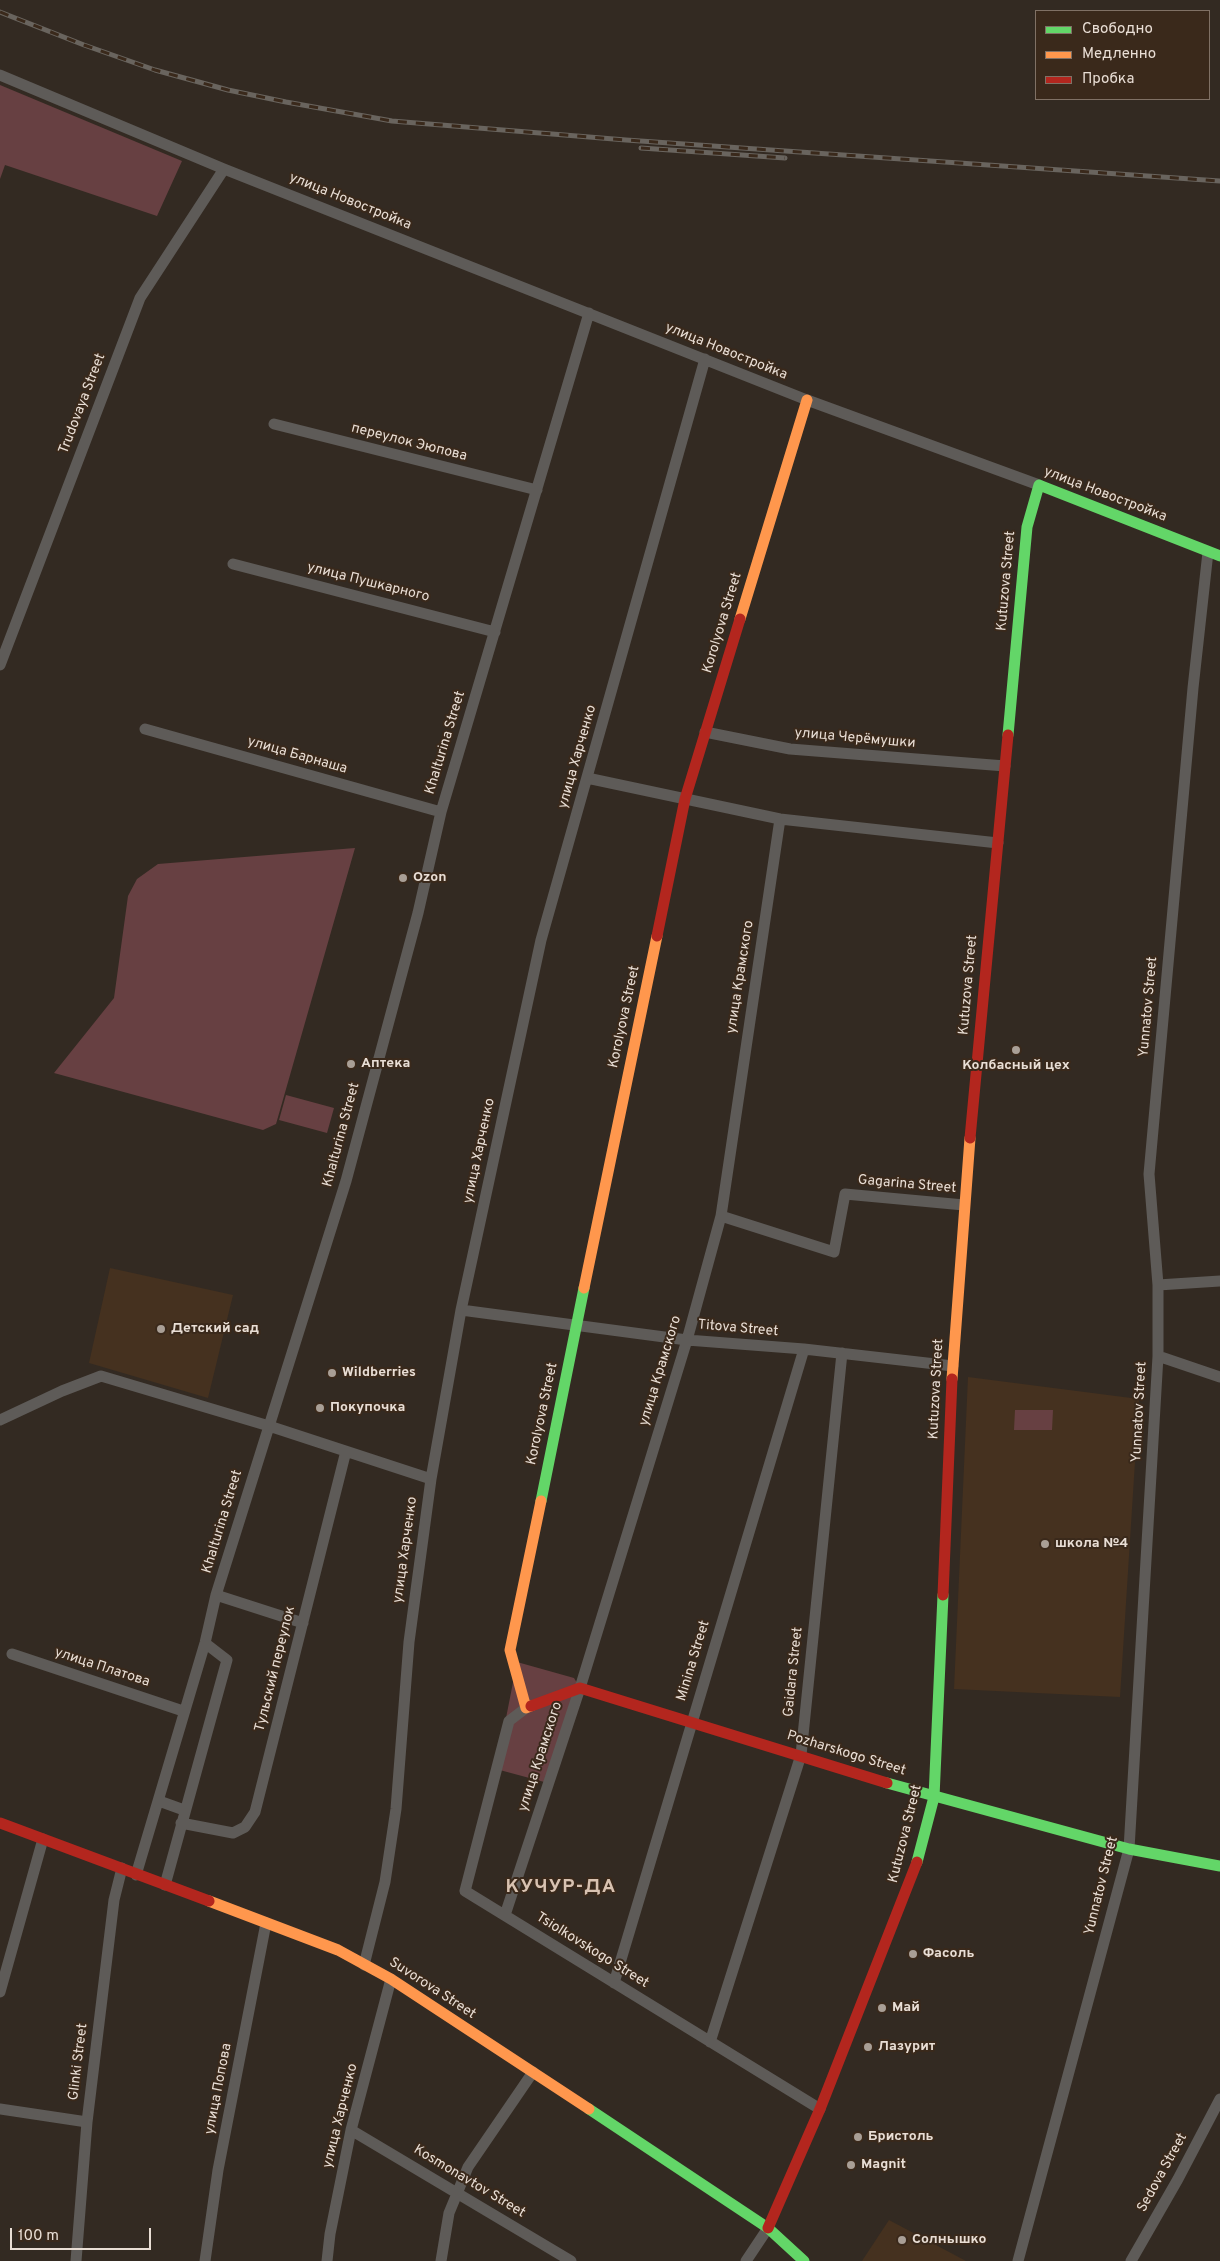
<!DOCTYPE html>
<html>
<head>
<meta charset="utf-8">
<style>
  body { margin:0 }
  #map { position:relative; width:1220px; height:2261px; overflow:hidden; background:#332a22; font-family:Overpass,sans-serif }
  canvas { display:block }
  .legend { position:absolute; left:1035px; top:10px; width:175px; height:90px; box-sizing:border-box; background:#3a291b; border:1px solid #807165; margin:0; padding:6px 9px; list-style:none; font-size:15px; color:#e9ded5 }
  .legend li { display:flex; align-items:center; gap:10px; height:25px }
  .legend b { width:25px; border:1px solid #807165 }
  .scale { position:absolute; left:10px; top:2228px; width:141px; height:22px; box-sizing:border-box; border:2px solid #e9ded5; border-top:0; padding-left:6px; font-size:15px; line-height:18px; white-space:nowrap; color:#e9ded5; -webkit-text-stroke:4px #3a291b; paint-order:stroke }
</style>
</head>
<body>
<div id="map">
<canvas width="1220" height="2261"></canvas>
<ul class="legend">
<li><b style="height:6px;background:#63d668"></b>Свободно</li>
<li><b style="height:6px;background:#ff974d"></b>Медленно</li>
<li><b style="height:6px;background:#b3261e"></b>Пробка</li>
</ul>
<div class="scale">100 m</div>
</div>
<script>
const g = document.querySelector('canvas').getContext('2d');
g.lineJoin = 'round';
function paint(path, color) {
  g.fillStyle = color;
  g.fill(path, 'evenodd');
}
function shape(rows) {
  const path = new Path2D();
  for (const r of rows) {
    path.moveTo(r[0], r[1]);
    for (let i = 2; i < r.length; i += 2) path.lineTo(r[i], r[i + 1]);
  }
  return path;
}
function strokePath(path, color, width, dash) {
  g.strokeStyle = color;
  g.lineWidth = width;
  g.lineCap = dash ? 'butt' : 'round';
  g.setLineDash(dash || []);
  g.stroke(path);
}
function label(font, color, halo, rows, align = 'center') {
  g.font = font + ' Overpass,sans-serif';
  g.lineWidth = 4;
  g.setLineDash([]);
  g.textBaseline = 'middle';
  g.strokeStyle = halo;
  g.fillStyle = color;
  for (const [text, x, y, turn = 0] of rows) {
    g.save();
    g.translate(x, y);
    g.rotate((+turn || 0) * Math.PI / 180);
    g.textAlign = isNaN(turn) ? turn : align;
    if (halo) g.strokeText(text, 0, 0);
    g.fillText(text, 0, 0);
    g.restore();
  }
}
paint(shape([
  [110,1268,233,1295,208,1398,89,1363],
  [968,1377,1139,1399,1120,1697,954,1689],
  [889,2220,966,2261,862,2261]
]), '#45311f');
paint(shape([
  [0,85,182,161,157,216,5,165,0,179],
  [355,848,276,1124,263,1130,54,1073,114,998,128,896,137,879,158,864],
  [286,1095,334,1108,327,1133,279,1120],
  [1015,1410,1053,1410,1052,1430,1014,1430],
  [517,1662,574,1678,580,1688,548,1783,496,1769]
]), '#674042');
strokePath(shape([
  [0,75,224,169,807,400,1039,485],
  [274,424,537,490],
  [233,564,495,632],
  [0,665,140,298,224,169],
  [145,729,441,812],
  [705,732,790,749,1005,766],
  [587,778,780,819,998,843],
  [721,1216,834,1252,845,1194,964,1205],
  [1158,1285,1220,1281],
  [461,1310,687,1340,804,1349,953,1366],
  [1158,1356,1220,1377],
  [0,1420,62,1391,101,1376,269,1426,431,1479],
  [216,1595,303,1623],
  [12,1654,183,1711],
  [526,1708,509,1721,465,1891,820,2109],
  [159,1801,184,1810],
  [181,1823,233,1833,245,1827,255,1812,346,1451],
  [136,1875,205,1643,216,1595,346,1181,418,913,441,812,589,313],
  [165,1885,227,1660,205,1643],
  [505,1915,580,1688,687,1340,721,1216,780,819],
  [364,1965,385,1882,396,1809,409,1642,431,1479,461,1310,541,940,705,359],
  [614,1983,804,1349],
  [0,1992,43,1839],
  [710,2042,801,1755,842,1353],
  [0,2109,87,2122],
  [351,2130,571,2261],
  [76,2261,87,2122,114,1900,122,1868],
  [205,2261,218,2170,266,1923],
  [327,2261,330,2234,351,2130,391,1979],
  [441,2261,449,2213,468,2167,533,2072],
  [746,2261,768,2228],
  [1018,2261,1129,1849,1158,1356,1158,1285,1149,1174,1193,688,1208,552],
  [1131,2261,1178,2179,1220,2099]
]), '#5e5b58', 11);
strokePath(shape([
  [1008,735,1027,527,1039,485,1220,556],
  [541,1501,584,1288],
  [887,1783,1129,1849,1220,1866],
  [917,1862,934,1797,943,1595],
  [589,2109,768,2228,804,2261]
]), '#63d668', 11);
strokePath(shape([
  [740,619,807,400],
  [584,1288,657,936],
  [952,1379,970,1138],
  [531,1706,526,1708,510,1650,541,1501],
  [209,1901,338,1950,391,1979,589,2109]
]), '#ff974d', 11);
strokePath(shape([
  [657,936,685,799,740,619],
  [970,1138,1008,735],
  [943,1595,952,1379],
  [531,1706,580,1688,887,1783],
  [0,1823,209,1901],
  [768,2228,820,2109,917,1862]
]), '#b3261e', 11);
const rail = shape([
  [0,12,84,45,155,70,228,90,286,102,392,121,626,140,1220,181],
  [641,148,785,158]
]);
strokePath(rail, '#69645e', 5);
strokePath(rail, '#3a291b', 3, [9]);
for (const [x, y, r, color] of [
  [403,878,5,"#a99f96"],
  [1016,1050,5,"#a99f96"],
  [351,1064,5,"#a99f96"],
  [161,1329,5,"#a99f96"],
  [332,1373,5,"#a99f96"],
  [320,1408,5,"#a99f96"],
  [1045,1544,5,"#a99f96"],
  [913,1954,5,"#a99f96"],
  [882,2008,5,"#a99f96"],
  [868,2047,5,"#a99f96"],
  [858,2137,5,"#a99f96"],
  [851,2165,5,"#a99f96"],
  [902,2240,5,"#a99f96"]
]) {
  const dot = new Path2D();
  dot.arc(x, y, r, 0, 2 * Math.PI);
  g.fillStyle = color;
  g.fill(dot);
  strokePath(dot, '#3a291b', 2);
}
label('14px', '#e9ded5', '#3a291b', [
  ["улица Новостройка",350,202,22],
  ["улица Новостройка",726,352,22],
  ["Trudovaya Street",83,404,-69],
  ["переулок Эюпова",409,443,14],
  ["улица Новостройка",1105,495,21],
  ["Kutuzova Street",1007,581,-85],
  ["улица Пушкарного",368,583,14],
  ["Korolyova Street",723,623,-73],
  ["улица Черёмушки",855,739,5],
  ["Khalturina Street",446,743,-73],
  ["улица Барнаша",297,756,16],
  ["улица Харченко",578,757,-74],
  ["улица Крамского",741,977,-81],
  ["Kutuzova Street",969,985,-85],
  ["Yunnatov Street",1149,1007,-85],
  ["Korolyova Street",625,1017,-78],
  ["Khalturina Street",342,1135,-75],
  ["улица Харченко",480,1151,-78],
  ["Gagarina Street",907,1185,5],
  ["Titova Street",738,1329,5],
  ["улица Крамского",661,1371,-73],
  ["Kutuzova Street",937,1389,-87],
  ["Yunnatov Street",1140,1412,-87],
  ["Korolyova Street",543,1414,-78],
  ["Khalturina Street",223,1522,-73],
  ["улица Харченко",406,1550,-82],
  ["Minina Street",694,1661,-73],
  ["улица Платова",102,1668,18],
  ["Тульский переулок",276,1669,-76],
  ["Gaidara Street",794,1672,-84],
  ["Pozharskogo Street",846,1754,17],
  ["улица Крамского",541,1757,-72],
  ["Kutuzova Street",906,1834,-76],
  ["Yunnatov Street",1102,1886,-76],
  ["Tsiolkovskogo Street",592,1951,32],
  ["Suvorova Street",432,1989,33],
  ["Glinki Street",79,2062,-83],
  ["улица Попова",219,2089,-79],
  ["улица Харченко",341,2116,-76],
  ["Sedova Street",1163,2173,-61],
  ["Kosmonavtov Street",469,2182,31]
]);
label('bold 14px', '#e9ded5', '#3a291b', [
  ["Ozon",413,878],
  ["Аптека",361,1064],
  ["Колбасный цех",1016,1066,"center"],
  ["Детский сад",171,1329],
  ["Wildberries",342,1373],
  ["Покупочка",330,1408],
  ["школа №4",1055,1544],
  ["Фасоль",923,1954],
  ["Май",892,2008],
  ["Лазурит",878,2047],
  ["Бристоль",868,2137],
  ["Magnit",861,2165],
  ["Солнышко",912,2240]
], 'left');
g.letterSpacing = '1px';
label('bold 19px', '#d8c2b1', '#3a291b', [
  ["КУЧУР-ДА",561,1888]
]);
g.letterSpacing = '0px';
</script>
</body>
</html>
